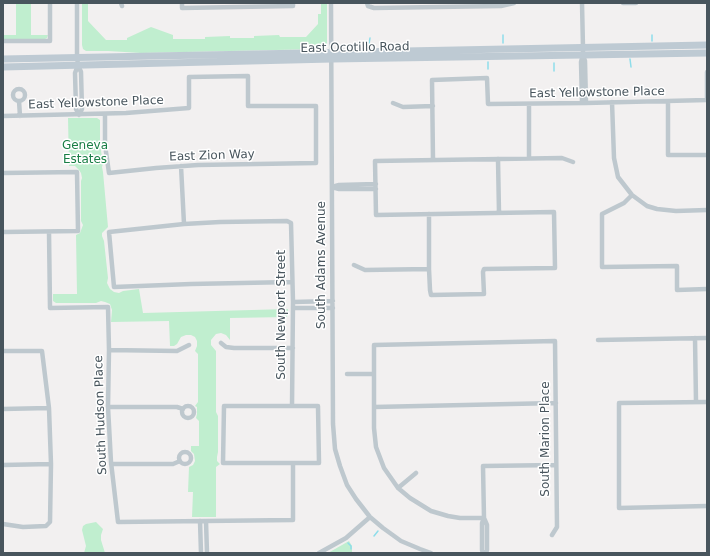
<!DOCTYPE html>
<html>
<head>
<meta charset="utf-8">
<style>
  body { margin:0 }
  #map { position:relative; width:710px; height:556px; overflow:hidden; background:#f2f0f0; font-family:"DejaVu Sans",sans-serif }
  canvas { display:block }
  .frame { position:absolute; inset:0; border:4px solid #48555d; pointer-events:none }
</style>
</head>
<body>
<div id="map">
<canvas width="710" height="556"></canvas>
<div class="frame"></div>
</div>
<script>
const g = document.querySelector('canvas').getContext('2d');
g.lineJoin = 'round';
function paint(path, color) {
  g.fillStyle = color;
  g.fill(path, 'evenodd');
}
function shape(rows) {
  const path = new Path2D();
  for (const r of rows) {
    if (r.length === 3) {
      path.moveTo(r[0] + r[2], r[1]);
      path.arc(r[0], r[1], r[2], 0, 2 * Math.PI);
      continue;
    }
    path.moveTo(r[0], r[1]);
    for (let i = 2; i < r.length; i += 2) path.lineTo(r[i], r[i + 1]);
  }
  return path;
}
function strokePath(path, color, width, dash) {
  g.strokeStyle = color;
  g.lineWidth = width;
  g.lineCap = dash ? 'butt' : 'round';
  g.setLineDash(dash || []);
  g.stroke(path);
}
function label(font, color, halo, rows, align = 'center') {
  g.font = font + ' "DejaVu Sans",sans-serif';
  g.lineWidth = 3;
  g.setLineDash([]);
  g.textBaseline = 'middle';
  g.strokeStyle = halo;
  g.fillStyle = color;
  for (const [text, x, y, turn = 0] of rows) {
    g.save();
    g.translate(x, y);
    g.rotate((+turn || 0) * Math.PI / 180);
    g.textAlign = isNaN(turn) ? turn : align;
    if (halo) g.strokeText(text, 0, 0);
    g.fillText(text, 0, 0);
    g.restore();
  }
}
paint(shape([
  [16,3,31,3,31,35,48,35,47,38,45,39,3,39,3,35,16,35],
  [82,3,88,3,88,21,106,40,127,40,127,38,151,27,173,35,173,39,205,39,205,37,230,36,230,38,254,38,254,36,279,35,280,37,306,37,318,24,318,14,321,14,321,3,327,3,327,45,326,47,321,49,141,53,108,51,86,51,83,49,82,45],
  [68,118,97,118,100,120,100,144,103,164,102,167,103,172,108,227,102,233,102,236,104,241,108,278,107,283,110,289,114,292,119,293,123,291,139,289,143,313,288,309,287,317,230,318,230,340,226,335,221,333,216,334,211,340,211,345,216,351,216,412,218,416,218,452,217,457,217,461,220,464,216,467,216,517,192,517,193,492,188,492,189,467,193,465,195,461,194,454,191,451,191,446,199,446,199,421,196,418,197,414,197,407,195,406,198,402,198,354,195,351,197,346,197,341,195,337,191,335,186,335,181,337,177,344,174,346,170,346,169,321,111,322,112,310,110,304,105,302,101,301,96,303,56,303,53,301,53,294,77,294,76,235,80,233,83,225,81,221,81,181,82,178,81,173,79,170,75,166,69,166],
  [96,522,103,529,101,535,101,540,105,553,84,553,86,546,82,530,83,526,86,524],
  [349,541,352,546,352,553,328,553]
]), '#c0eecf');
strokePath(shape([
  [503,35,503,43],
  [652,35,652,41],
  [369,44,370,38],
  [630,59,631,67],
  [488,62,488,69],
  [554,63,554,71],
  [374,536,378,531],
  [348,543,351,546,351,549]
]), '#8eddea', 1.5);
strokePath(shape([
  [77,3,77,57,78,65,81,72,82,109,79,115],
  [121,3,122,6],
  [182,3,182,8,293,6,293,3],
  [331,3,333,424,335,449,340,466,347,485,356,499,370,517,383,528,401,541,420,549,431,553],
  [367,3,368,6,374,8,501,6,514,3],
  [623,3,636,3],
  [3,41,50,41,50,3],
  [583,55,585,61,586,103],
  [78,65,75,73,76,109,79,115],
  [19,95,6],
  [19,101,20,116],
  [668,101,668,155,707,155],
  [612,102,614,158,618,177,632,195,647,206,657,209,676,211,707,210],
  [393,103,403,107,433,106],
  [582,103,581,62,583,54,583,48,582,3],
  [529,104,529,158],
  [3,116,126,113,189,108,189,77,248,76,248,106,316,106,316,163,198,165,156,168,109,173,105,145,105,114],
  [498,159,499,213],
  [433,160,432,80,487,78,488,104,586,103,707,100,707,72],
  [181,166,184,224],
  [3,173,77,172,78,231,3,232],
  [332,187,339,189,376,189],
  [332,187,339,185,376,184],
  [632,195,624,203,602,214,602,267,677,266,677,290,707,289],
  [429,214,429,269,430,290,431,295,484,294,483,272,484,269,555,268,554,212,376,215,375,161,562,158,573,162],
  [49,232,50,308,108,307,109,350,108,407,111,462,118,522,293,520,293,463],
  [354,265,365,270,429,269],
  [292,282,191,284,114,287,109,232,184,224,220,222,287,221,291,223,293,302,292,406],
  [293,302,333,301],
  [293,308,333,308],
  [695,338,696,402],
  [598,340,707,338],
  [221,343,226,347,234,348,293,348],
  [109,350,177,351,189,345],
  [3,351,42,351,49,408,51,464,50,522,46,526,23,527,3,524],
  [347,374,374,374],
  [707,402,619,403,619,508,707,506],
  [188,412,6],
  [224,406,318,406,319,463,223,463,224,406],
  [108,407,177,407,183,409],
  [374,407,556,403],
  [3,409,49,408],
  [185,458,6],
  [111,464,173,464,180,461],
  [3,465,51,464],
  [398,488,416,473],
  [484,518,460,518,448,516,431,511,410,498,398,488,384,468,376,447,374,428,374,345,555,341,557,527,552,535],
  [484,518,487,525,487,550,486,553],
  [200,521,201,553],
  [206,521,207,553],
  [319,553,346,538,370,517],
  [483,553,482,550,482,523,484,518,483,466,556,465]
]), '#bec8ce', 4.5);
strokePath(shape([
  [3,59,707,45],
  [3,67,332,59,707,53]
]), '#becad3', 7);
label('12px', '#48555d', '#fff', [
  ["East Ocotillo Road",355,48,-1],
  ["East Yellowstone Place",597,93,-1],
  ["East Yellowstone Place",96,103,-2],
  ["East Zion Way",212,156,-2],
  ["South Adams Avenue",322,265,-90],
  ["South Newport Street",282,315,-90],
  ["South Hudson Place",101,415,-92],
  ["South Marion Place",546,439,-90]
]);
label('12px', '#197e45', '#fff', [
  ["Geneva",85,146],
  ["Estates",85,160]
]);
</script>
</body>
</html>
